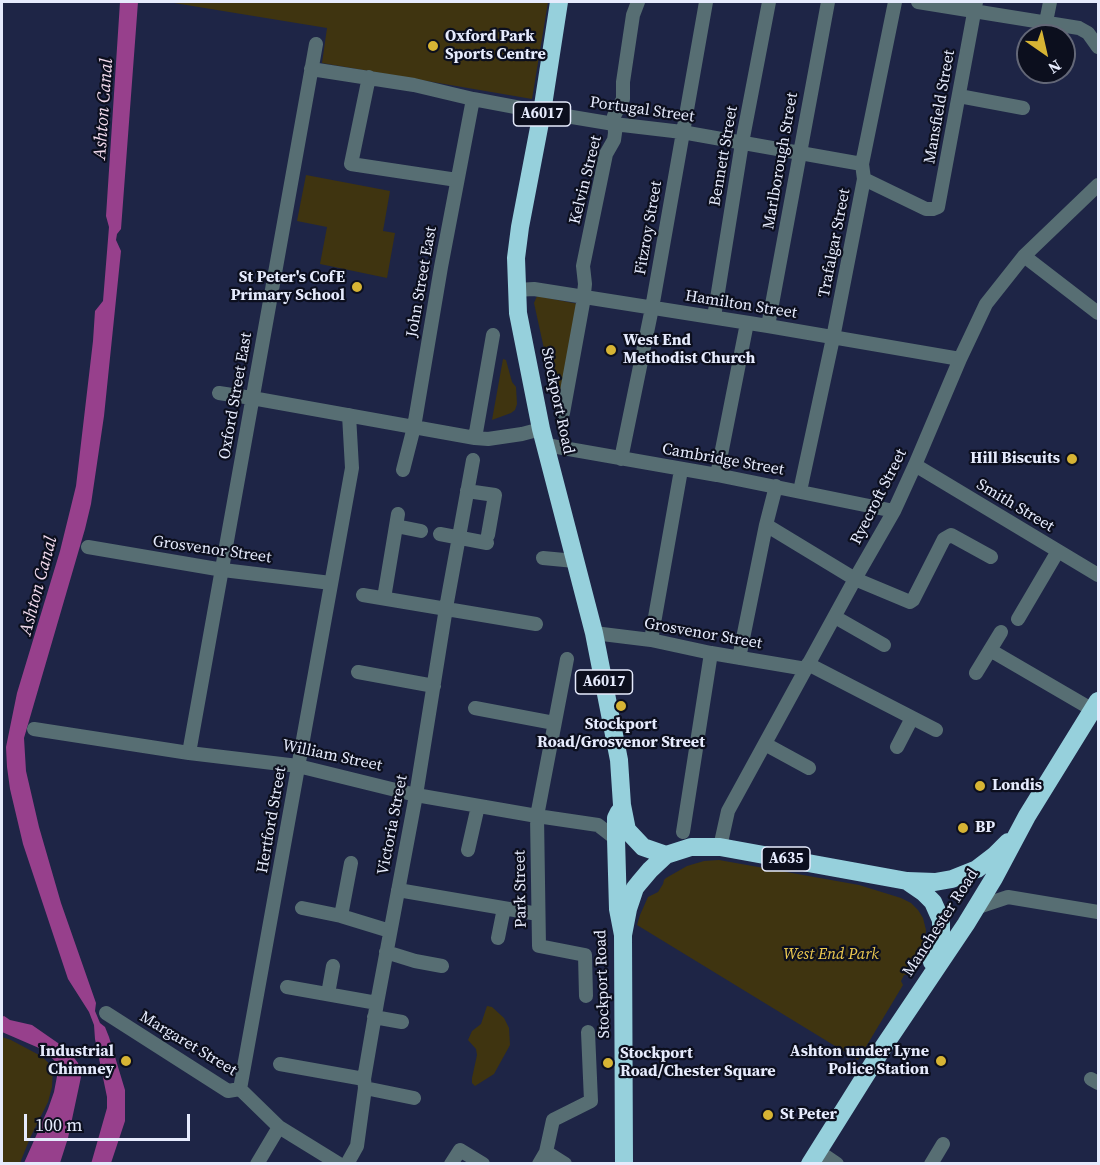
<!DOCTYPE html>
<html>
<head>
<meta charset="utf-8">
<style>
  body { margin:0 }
  #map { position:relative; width:1100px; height:1165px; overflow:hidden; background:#1e2546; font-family:"Source Serif 4",serif }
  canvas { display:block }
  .frame { position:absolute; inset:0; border:3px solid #e6ebfd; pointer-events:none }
  .north { position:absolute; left:1016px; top:24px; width:60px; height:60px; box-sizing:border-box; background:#0c0f1e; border:2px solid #636777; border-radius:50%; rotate:146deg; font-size:16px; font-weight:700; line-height:24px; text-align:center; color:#e6ebfd }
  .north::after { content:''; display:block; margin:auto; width:21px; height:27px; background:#d7b434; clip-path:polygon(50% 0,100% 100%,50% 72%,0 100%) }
  .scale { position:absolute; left:24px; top:1114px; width:166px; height:27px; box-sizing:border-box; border:3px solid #e6ebfd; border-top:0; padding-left:8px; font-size:18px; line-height:21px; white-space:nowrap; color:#e6ebfd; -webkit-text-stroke:4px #0c0f1e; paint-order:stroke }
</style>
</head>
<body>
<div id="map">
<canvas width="1100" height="1165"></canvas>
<div class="frame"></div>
<div class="north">N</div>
<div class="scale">100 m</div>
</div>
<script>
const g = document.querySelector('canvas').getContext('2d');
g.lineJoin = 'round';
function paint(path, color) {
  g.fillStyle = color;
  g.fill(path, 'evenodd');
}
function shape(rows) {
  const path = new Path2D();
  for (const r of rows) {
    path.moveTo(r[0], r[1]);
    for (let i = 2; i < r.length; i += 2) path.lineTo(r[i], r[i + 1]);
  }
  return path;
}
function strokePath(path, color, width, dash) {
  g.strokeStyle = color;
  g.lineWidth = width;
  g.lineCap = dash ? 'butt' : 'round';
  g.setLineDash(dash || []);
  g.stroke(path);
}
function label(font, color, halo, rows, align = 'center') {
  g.font = font + ' "Source Serif 4",serif';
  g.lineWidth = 4.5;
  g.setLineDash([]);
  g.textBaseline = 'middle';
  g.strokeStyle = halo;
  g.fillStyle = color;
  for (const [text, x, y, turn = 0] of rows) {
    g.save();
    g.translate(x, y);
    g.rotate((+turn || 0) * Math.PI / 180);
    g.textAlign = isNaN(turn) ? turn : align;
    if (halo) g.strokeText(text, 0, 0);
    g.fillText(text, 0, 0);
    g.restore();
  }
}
paint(shape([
  [168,2,548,2,532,99,322,63,327,28],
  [306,175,390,191,383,231,395,233,387,278,320,264,327,227,297,221],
  [537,296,578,304,560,399,555,399,534,303],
  [503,359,506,360,512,382,516,387,517,404,515,410,511,413,492,420],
  [719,860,859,885,901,898,911,903,918,910,923,918,926,930,925,939,922,948,909,975,904,975,901,981,903,985,858,1060,637,925,640,915,648,897,658,892,663,884,664,880,666,878,687,866,704,861],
  [487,1006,492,1007,504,1018,509,1028,510,1045,494,1074,475,1086,472,1083,472,1078,477,1055,476,1049,468,1040,472,1031,481,1024],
  [2,1037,11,1040,41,1056,53,1067,52,1087,48,1102,30,1138,20,1163,2,1163]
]), '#3f3410');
paint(shape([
  [120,2,138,2,121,229,117,234,116,240,121,251,104,416,91,504,85,529,24,738,26,771,39,827,61,903,96,1003,95,1011,100,1023,105,1027,109,1037,125,1090,125,1121,111,1163,91,1164,107,1108,107,1097,95,1039,94,1025,89,1012,68,979,23,844,10,789,7,767,6,747,17,693,60,551,76,486,93,341,95,311,103,301,109,227,106,216],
  [4,1016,10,1020,32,1025,68,1050,78,1063,81,1077,68,1138,60,1163,24,1163,48,1109,54,1092,58,1071,54,1060,39,1048,2,1032,2,1017]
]), '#97408c');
strokePath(shape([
  [918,2,1079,28,1088,33,1098,47],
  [1046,22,1050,2],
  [311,69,414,85,473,99,542,112,614,124,682,132,862,164],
  [369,77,351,164,457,180],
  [959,96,1023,108],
  [864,179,926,209,933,209,938,207,976,2],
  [1024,256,1098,313],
  [516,290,534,289,768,326,960,359],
  [714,317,742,143,769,2],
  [768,326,828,2],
  [219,393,252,398,475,438,488,439,522,434,541,429],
  [563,413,583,303,585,284,583,266,606,154,614,140,615,133,614,116,623,99,623,82,633,15,638,2],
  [475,438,493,335],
  [546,445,717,475,894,511],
  [621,459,652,308,706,2],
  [915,465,1098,575],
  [403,470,414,427,441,267,473,99],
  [717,475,747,323],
  [467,491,495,495,488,535],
  [800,491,833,338,864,179,862,164,895,2],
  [766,525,855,579,910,602,913,600,944,539,951,535,991,557],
  [396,526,421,531],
  [440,534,487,543],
  [88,547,223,570,331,583],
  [543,558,575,561],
  [363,595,536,624],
  [384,598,398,514],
  [835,617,884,645],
  [1018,619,1058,551],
  [594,633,651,640,711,653,806,669],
  [651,640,681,470],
  [990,650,1093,710],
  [739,658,766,525,776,486],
  [567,659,537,816,539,946,585,955,586,996],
  [808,664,936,730],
  [358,672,434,686],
  [976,673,1001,632],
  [475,708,554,723],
  [34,729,189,753,298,766,416,795,537,816,598,825,616,839],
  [765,744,809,768],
  [897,747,912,718],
  [189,753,316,44],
  [683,832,711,653],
  [720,847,728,811,855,579,894,511,915,465,960,359,986,304,1024,256,1098,185],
  [468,850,478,806],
  [398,890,538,914],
  [302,908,341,916,390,931],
  [975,908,1008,897,1098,912],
  [341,916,351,863],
  [498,938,504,908],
  [386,952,415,961,442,966],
  [287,987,377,1003],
  [328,994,333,966],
  [106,1013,228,1091,240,1089],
  [374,1017,402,1022],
  [280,1064,364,1079],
  [1091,1079,1098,1083],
  [365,1088,414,1098],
  [240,1089,352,468,349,415],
  [240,1089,279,1127,339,1164],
  [818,1151,837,1164],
  [546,1152,565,1164],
  [257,1164,279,1127],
  [347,1164,357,1146,365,1088,364,1079,377,1003,416,795,446,608,473,460],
  [451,1164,460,1150,483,1164],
  [539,1164,546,1152,553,1120,591,1101,588,1032],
  [931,1164,943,1144]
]), '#576e73', 14);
strokePath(shape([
  [559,2,542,112,520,227,516,258,518,313,541,429,594,633,619,760,622,805,627,830,643,847,666,855],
  [619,812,616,818,616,839,618,909,623,935,624,1164],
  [907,881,923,892,933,902,941,920,941,935,932,962],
  [623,935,628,909,635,888,639,883,650,870,666,855,691,847,720,847,907,881,935,882,952,879,977,869,994,856,1008,842],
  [810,1164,884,1046,966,924,994,878,1027,816,1098,701]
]), '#96d0dc', 18);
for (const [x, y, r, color] of [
  [433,46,6,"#d7b434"],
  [357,287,6,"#d7b434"],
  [611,350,6,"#d7b434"],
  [1072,459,6,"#d7b434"],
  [621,706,6,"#d7b434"],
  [980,786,6,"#d7b434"],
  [963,828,6,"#d7b434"],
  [126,1061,6,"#d7b434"],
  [941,1061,6,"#d7b434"],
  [608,1063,6,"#d7b434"],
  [768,1115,6,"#d7b434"]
]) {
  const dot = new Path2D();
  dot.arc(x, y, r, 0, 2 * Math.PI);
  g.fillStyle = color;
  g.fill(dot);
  strokePath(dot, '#0c0f1e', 2);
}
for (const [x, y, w] of [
  [542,114,57],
  [604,682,57],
  [786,859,48]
]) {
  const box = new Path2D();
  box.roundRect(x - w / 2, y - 12, w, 24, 4.5);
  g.fillStyle = '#0c0f1e';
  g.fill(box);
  strokePath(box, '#e6ebfd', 1.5);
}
label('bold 15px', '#e6ebfd', null, [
  ["A6017",542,114],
  ["A6017",604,682],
  ["A635",786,859]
]);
label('bold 16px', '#e6ebfd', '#0c0f1e', [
  ["Oxford Park",445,37],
  ["Sports Centre",445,55],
  ["St Peter's CofE",345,278,"right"],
  ["Primary School",345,296,"right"],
  ["West End",623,341],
  ["Methodist Church",623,359],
  ["Hill Biscuits",1060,459,"right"],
  ["Stockport",621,725,"center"],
  ["Road/Grosvenor Street",621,743,"center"],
  ["Londis",992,786],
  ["BP",975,828],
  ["Industrial",114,1052,"right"],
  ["Chimney",114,1070,"right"],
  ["Ashton under Lyne",929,1052,"right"],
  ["Police Station",929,1070,"right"],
  ["Stockport",620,1054],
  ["Road/Chester Square",620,1072],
  ["St Peter",780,1115]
], 'left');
label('16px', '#e6ebfd', '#0c0f1e', [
  ["Mansfield Street",940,107,-80],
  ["Portugal Street",642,110,8],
  ["Bennett Street",724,156,-80],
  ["Marlborough Street",781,161,-80],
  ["Kelvin Street",586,180,-76],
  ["Fitzroy Street",649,228,-80],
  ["Trafalgar Street",835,243,-79],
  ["John Street East",422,282,-80],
  ["Hamilton Street",741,305,9],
  ["Oxford Street East",236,396,-80],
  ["Stockport Road",557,401,78],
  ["Cambridge Street",723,460,10],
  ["Ryecroft Street",879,497,-63],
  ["Smith Street",1015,506,31],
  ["Grosvenor Street",212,550,8],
  ["Grosvenor Street",703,634,10],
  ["William Street",332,756,12],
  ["Hertford Street",272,820,-80],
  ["Victoria Street",393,825,-79],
  ["Park Street",521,889,-91],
  ["Manchester Road",941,923,-57],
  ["Stockport Road",603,984,-92],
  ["Margaret Street",188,1044,31]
]);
label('italic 16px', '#edca50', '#0c0f1e', [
  ["West End Park",831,955]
]);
label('italic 18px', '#f2dbed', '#0c0f1e', [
  ["Ashton Canal",104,109,-86],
  ["Ashton Canal",39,586,-75]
]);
</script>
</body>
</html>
